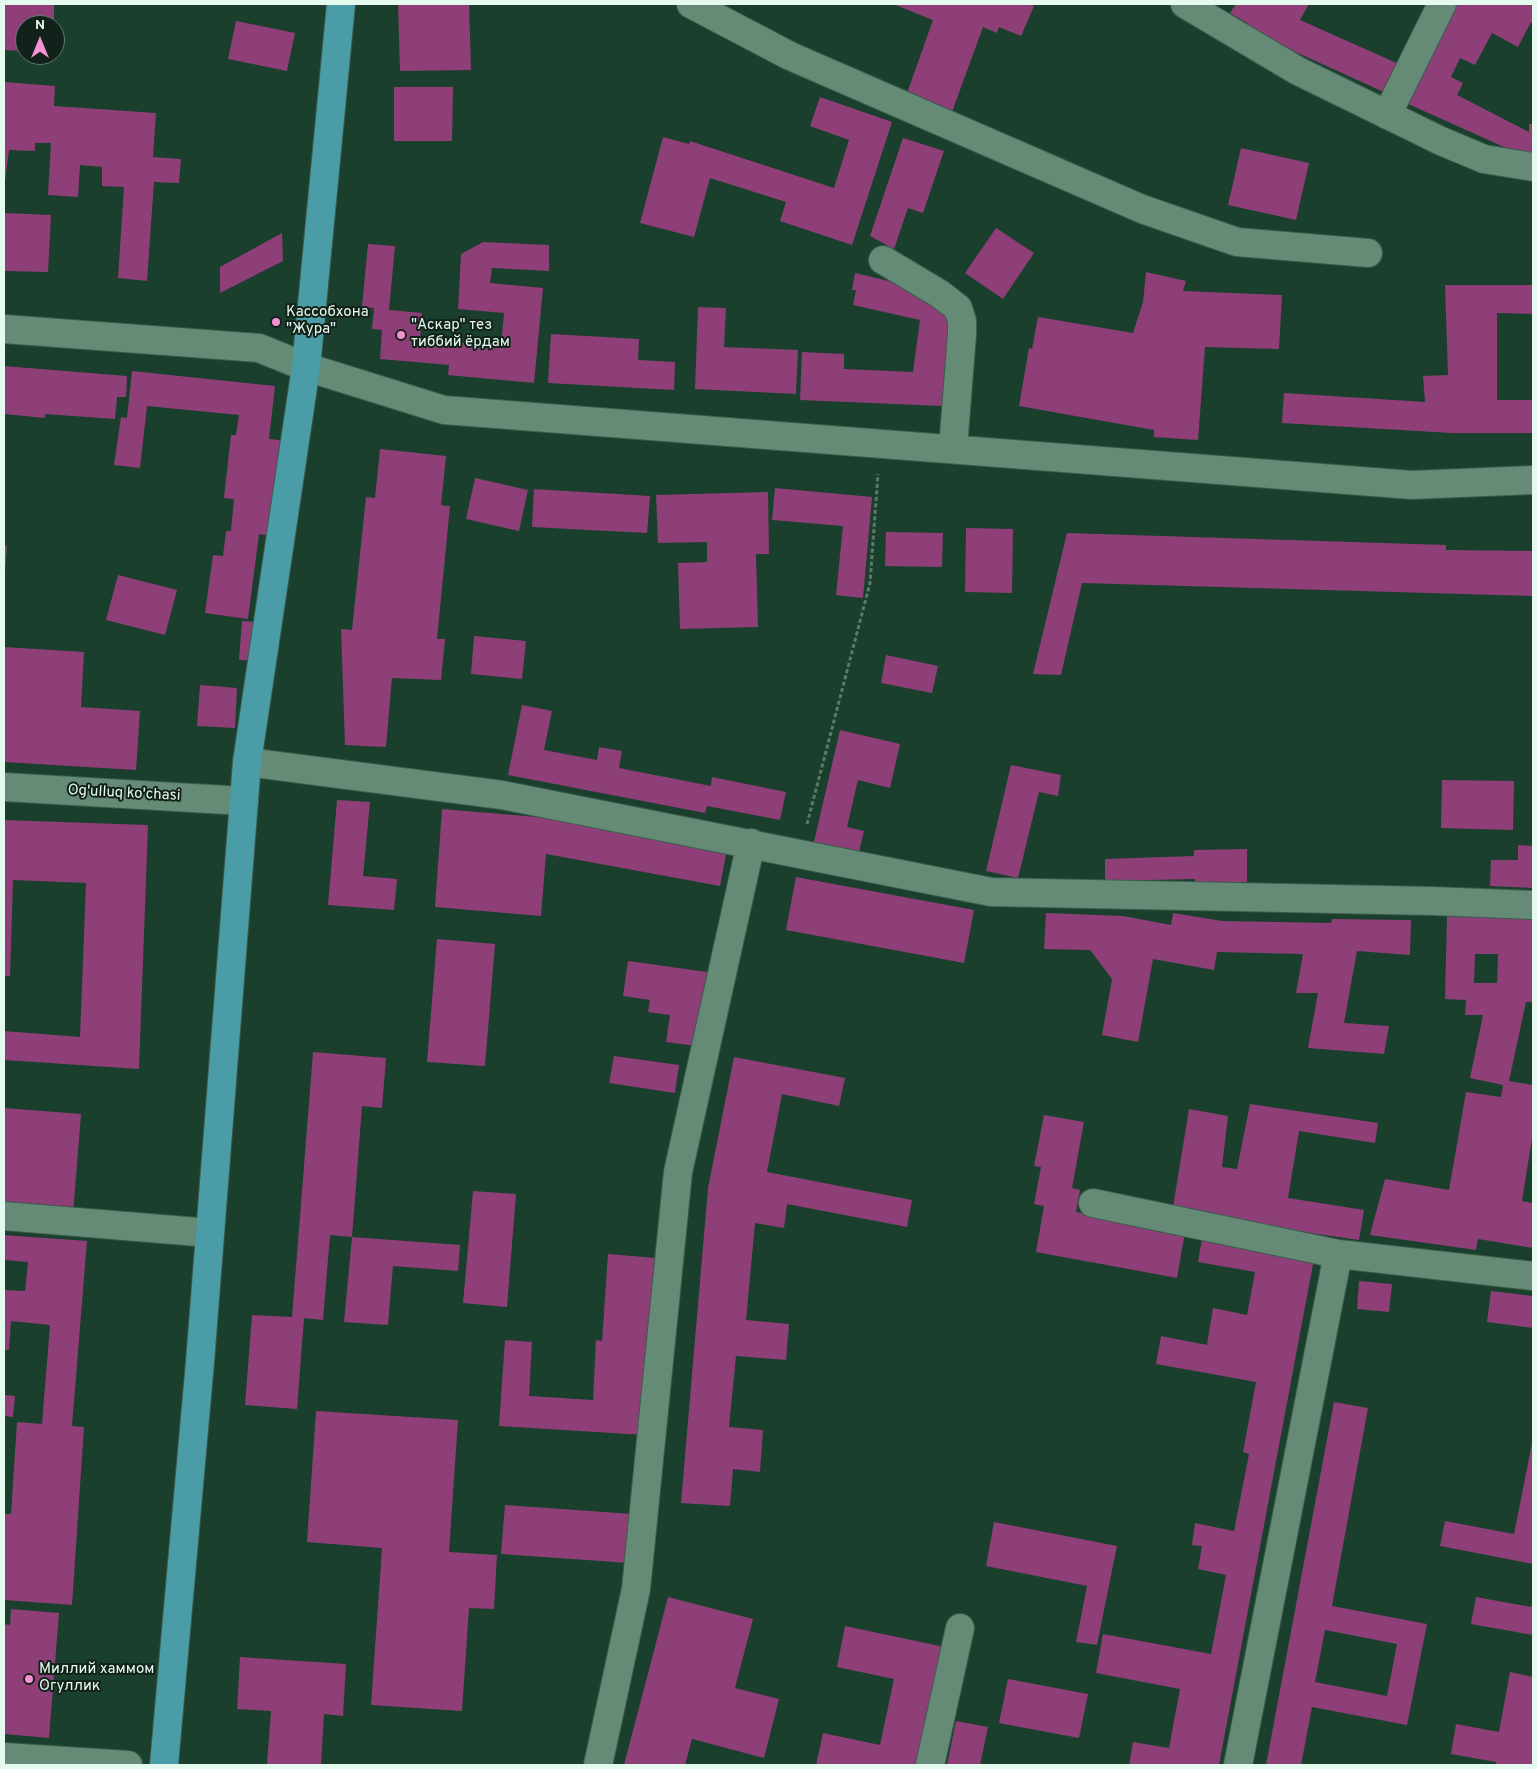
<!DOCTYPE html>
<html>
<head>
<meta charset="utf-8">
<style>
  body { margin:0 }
  #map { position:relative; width:1537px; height:1769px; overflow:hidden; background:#1a3f2d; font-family:Overpass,sans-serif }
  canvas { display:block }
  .frame { position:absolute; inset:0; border:5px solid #e5faee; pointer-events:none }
  .north { position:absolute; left:15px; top:15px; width:50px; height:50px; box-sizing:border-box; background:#12221a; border:1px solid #66786f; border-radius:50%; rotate:0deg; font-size:14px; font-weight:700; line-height:20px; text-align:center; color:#e5faee }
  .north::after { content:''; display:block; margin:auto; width:18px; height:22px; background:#f491d4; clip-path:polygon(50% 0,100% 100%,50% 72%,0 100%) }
</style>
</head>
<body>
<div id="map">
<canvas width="1537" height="1769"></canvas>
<div class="frame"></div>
<div class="north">N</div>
</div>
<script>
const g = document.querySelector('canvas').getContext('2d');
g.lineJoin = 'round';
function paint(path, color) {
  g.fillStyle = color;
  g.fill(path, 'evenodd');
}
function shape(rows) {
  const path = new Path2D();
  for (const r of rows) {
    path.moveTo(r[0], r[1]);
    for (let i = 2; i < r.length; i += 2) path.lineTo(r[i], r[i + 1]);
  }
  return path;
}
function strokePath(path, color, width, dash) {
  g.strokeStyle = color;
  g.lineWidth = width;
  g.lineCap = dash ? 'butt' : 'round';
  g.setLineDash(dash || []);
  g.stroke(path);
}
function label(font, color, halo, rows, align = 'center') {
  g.font = font + ' Overpass,sans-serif';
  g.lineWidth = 4;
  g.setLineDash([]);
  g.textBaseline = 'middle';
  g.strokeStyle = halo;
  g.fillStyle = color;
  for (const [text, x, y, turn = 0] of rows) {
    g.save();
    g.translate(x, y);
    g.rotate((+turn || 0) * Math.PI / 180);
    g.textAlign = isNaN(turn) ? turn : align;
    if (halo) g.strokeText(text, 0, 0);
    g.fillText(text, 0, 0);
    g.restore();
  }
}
paint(shape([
  [4,4,54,4,54,25,25,25,25,51,4,50],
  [398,4,469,4,471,70,400,71],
  [893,4,1028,4,1034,6,1021,36,999,27,997,33,983,27,952,112,906,96,933,20],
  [1236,4,1309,4,1300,20,1401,65,1388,94,1243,28,1247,23,1230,13],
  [1456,4,1533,4,1533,23,1531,22,1518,47,1492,33,1475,65,1460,58,1451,77,1463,83,1457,95,1529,132,1529,124,1533,124,1533,160,1406,103],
  [236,21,295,33,287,71,228,59],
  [4,82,55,86,54,106,156,113,153,157,181,159,179,183,154,182,147,281,118,278,124,187,102,186,102,167,80,165,78,197,48,195,51,143,35,143,35,151,9,150,4,189],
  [394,87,453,87,452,141,394,141],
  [820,97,892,122,852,245,780,221,786,202,710,178,694,237,640,223,663,137,689,144,690,141,834,188,849,140,810,126],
  [903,138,944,151,923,213,908,208,894,249,870,236],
  [1241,148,1309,163,1296,220,1228,205],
  [4,213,51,215,48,272,4,271],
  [996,228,1034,253,1003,299,965,273],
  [282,233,283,261,220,293,220,267],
  [483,242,549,245,549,271,492,268,490,283,543,288,534,383,448,375,449,365,380,359,382,330,372,329,374,308,362,307,368,244,395,246,389,310,422,313,420,340,501,345,504,313,458,309,461,254],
  [1146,272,1186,281,1183,291,1282,295,1279,349,1205,347,1198,440,1154,437,1154,430,1019,406,1029,348,1032,349,1038,317,1133,333,1143,302],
  [855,273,927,290,953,316,942,406,800,400,802,352,844,354,844,369,913,372,920,320,853,305,856,290,852,290],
  [1445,285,1533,285,1533,314,1497,313,1497,400,1533,400,1533,433,1451,433,1282,423,1284,393,1425,402,1423,376,1448,375],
  [698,307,726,308,724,347,798,350,796,394,695,389],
  [551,334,639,339,638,360,675,362,674,390,548,383],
  [4,366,127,376,126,397,117,397,115,419,45,414,45,418,4,414],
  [132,371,275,386,269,439,280,440,271,536,259,534,248,619,205,613,213,555,223,556,226,531,231,531,234,499,224,498,231,435,236,435,239,415,147,406,140,468,114,465,121,417,127,418],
  [380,449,446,456,441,505,450,506,437,639,445,639,441,680,392,678,386,747,345,745,341,629,352,630,366,497,375,498],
  [475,478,528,490,519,531,466,519],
  [775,488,872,497,863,598,836,595,843,526,772,520],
  [534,489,650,496,647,533,532,527],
  [768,492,769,554,756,554,758,627,680,629,678,563,707,562,707,542,658,543,656,495],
  [966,528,1013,529,1012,593,965,592],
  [886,532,943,533,942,567,885,566],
  [1067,533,1446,545,1446,550,1533,551,1533,596,1082,583,1061,675,1033,674],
  [4,546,7,546,5,570,4,570],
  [118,575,177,590,165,635,106,620],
  [242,621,258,622,256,661,239,660],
  [474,636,526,641,522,679,471,674],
  [4,647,84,652,81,707,140,711,136,770,4,762],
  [886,655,938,666,932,693,881,683],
  [200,685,237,688,235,728,197,726],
  [522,705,552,711,544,750,597,760,599,747,622,751,619,768,711,786,712,777,786,792,780,820,707,806,705,813,508,775],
  [840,730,900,744,890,788,858,780,847,827,864,831,858,856,813,846],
  [1011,765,1061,775,1058,796,1039,792,1018,878,986,871],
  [1442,780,1514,781,1513,830,1441,828],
  [337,800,370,802,363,876,397,879,394,910,328,905],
  [442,809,549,818,727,850,720,886,546,854,541,916,435,907],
  [4,820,148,825,139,1069,4,1060,4,1031,80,1037,86,883,13,880,10,976,4,976],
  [1518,845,1533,846,1533,888,1490,886,1491,860,1518,860],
  [1247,849,1247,882,1195,883,1195,879,1105,881,1105,859,1194,856,1194,850],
  [796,877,974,910,964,963,786,930],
  [1046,913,1123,916,1171,925,1173,913,1222,921,1331,923,1332,919,1411,920,1410,955,1357,951,1344,1023,1389,1026,1384,1054,1308,1048,1318,993,1296,993,1303,954,1217,952,1214,970,1153,959,1138,1042,1102,1035,1112,979,1090,950,1044,949],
  [1447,916,1533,918,1533,1002,1526,1002,1509,1081,1533,1085,1533,1132,1522,1201,1533,1203,1533,1248,1478,1239,1476,1250,1370,1235,1385,1179,1449,1190,1466,1092,1501,1097,1503,1085,1470,1078,1483,1015,1465,1015,1466,1000,1445,999],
  [1475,954,1498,954,1497,983,1474,983],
  [437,939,495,944,485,1066,427,1062],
  [628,961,707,972,696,1046,666,1042,670,1015,648,1012,650,1000,623,996],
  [313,1052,386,1058,382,1108,362,1106,352,1237,330,1235,323,1320,304,1318,297,1409,245,1405,252,1315,292,1317],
  [614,1056,679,1065,675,1093,609,1083],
  [734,1057,845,1078,839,1106,782,1094,767,1172,912,1200,907,1227,787,1204,784,1228,755,1223,746,1320,789,1324,786,1360,736,1356,729,1427,763,1430,760,1472,733,1469,730,1506,681,1503,708,1188],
  [1250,1104,1378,1123,1375,1143,1299,1131,1288,1198,1364,1210,1359,1240,1172,1213,1189,1109,1228,1116,1222,1167,1237,1169],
  [4,1108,81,1114,73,1214,4,1209],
  [1044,1115,1084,1122,1072,1188,1080,1190,1076,1212,1185,1232,1177,1278,1036,1252,1044,1206,1034,1204,1041,1167,1034,1166],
  [473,1191,516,1194,507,1307,463,1303],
  [4,1235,87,1241,72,1426,84,1427,72,1605,4,1600,4,1514,11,1514,17,1422,42,1424,50,1325,11,1321,9,1350,4,1350,4,1290,25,1291,28,1262,4,1260],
  [352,1237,460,1245,458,1271,393,1266,388,1325,344,1322],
  [1202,1239,1314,1259,1219,1765,1129,1765,1133,1742,1169,1748,1180,1689,1096,1673,1103,1634,1211,1654,1226,1575,1198,1569,1202,1546,1192,1545,1195,1523,1234,1531,1249,1454,1243,1452,1256,1382,1156,1364,1161,1336,1207,1345,1213,1308,1247,1315,1255,1272,1198,1262],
  [608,1254,656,1258,645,1435,499,1426,505,1340,532,1342,529,1396,593,1400,596,1340,602,1341],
  [1359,1281,1392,1284,1389,1312,1357,1309],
  [1491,1291,1533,1296,1533,1328,1487,1322],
  [4,1395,15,1396,13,1417,4,1416],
  [1334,1402,1368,1408,1332,1606,1427,1624,1407,1725,1312,1707,1301,1765,1266,1765],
  [1325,1630,1397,1644,1387,1696,1315,1682],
  [316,1411,458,1420,449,1552,497,1555,494,1609,469,1608,462,1711,371,1705,382,1548,307,1542],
  [1532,1443,1533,1564,1440,1546,1445,1521,1514,1534],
  [505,1505,632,1514,629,1563,501,1554],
  [994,1522,1117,1546,1097,1645,1076,1642,1087,1586,986,1566],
  [668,1597,753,1619,735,1688,779,1699,764,1758,692,1739,685,1765,624,1765],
  [1476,1597,1531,1607,1533,1598,1533,1635,1471,1624],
  [11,1609,59,1613,49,1738,4,1734,4,1624,10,1625],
  [845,1626,949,1648,924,1765,816,1765,823,1733,880,1745,894,1679,837,1667],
  [240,1657,346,1664,343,1716,324,1714,321,1765,267,1765,271,1711,237,1709],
  [1510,1672,1533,1677,1533,1765,1496,1765,1496,1762,1451,1754,1456,1724,1499,1732],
  [1008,1679,1088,1694,1079,1738,999,1723],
  [956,1721,988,1727,980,1765,947,1765]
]), '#8e3f77');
const minor = shape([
  [691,4,790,56,1142,209,1237,242,1368,253],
  [1185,4,1298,71,1441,141,1484,159,1533,167],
  [1387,115,1442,4],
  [883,260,940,294,958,308,962,321,962,334,953,448],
  [4,329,259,348,306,367,444,410,1412,485,1533,480],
  [247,762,502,795,991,892,1432,901,1533,905],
  [4,787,244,801],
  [1093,1203,1338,1254],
  [4,1216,210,1233],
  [4,1757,128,1765],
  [598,1765,636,1589,678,1172,751,843],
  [930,1765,960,1628],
  [1238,1765,1338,1254,1533,1276]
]);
const major = shape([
  [164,1765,200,1362,247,762,306,367,341,4]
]);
strokePath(minor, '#3c5c4d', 30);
strokePath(major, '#3c5c4d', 30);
strokePath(shape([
  [807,824,870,583,878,474]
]), '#5a7a6a', 3, [4, 2.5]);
strokePath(minor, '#658b76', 28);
strokePath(major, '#4a9ca6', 28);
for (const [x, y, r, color] of [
  [276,322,5,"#f491d4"],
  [401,335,5,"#f491d4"],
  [29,1679,5,"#f491d4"]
]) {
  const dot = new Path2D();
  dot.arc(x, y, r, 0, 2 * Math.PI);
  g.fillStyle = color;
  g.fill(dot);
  strokePath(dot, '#12221a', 2);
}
label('15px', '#e5faee', '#12221a', [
  ["Кассобхона",286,313],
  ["\"Жура\"",286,330],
  ["\"Аскар\" тез",411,326],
  ["тиббий ёрдам",411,343],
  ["Миллий хаммом",39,1670],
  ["Огуллик",39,1687]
], 'left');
label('15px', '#e5faee', '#12221a', [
  ["Og'ulluq ko'chasi",124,794,3]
]);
</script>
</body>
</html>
